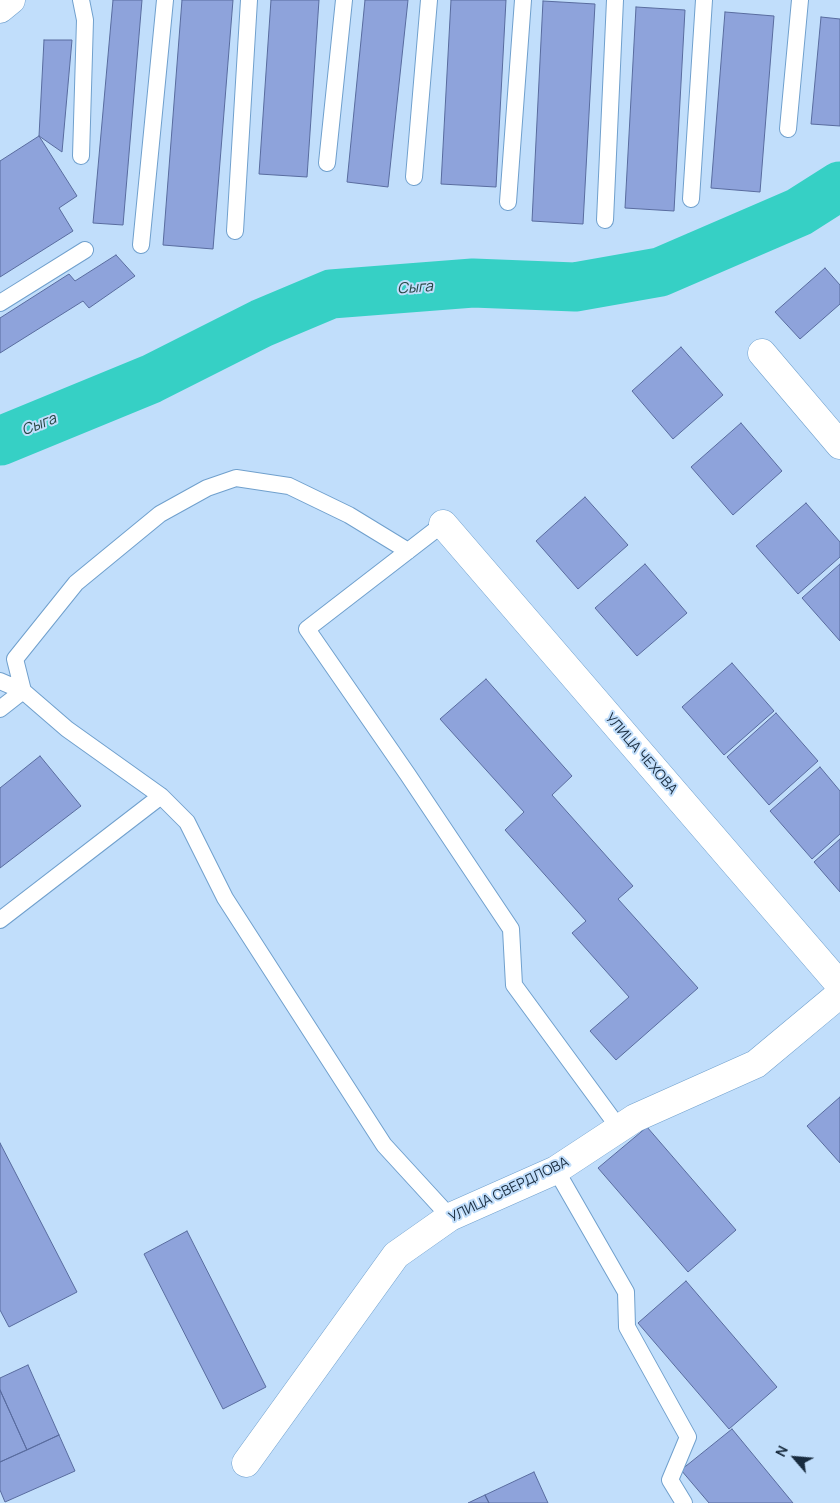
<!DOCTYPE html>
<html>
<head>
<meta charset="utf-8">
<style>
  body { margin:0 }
  #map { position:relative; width:840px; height:1503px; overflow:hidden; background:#c1defb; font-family:Manrope,sans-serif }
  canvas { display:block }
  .north { position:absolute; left:770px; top:1433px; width:50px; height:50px; -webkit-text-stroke:4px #c1defb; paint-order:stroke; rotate:297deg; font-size:14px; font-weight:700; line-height:20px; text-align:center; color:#182b3e }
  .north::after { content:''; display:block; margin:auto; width:18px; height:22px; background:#182b3e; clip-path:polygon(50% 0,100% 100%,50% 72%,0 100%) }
</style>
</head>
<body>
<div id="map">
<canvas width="840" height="1503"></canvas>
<div class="north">N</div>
</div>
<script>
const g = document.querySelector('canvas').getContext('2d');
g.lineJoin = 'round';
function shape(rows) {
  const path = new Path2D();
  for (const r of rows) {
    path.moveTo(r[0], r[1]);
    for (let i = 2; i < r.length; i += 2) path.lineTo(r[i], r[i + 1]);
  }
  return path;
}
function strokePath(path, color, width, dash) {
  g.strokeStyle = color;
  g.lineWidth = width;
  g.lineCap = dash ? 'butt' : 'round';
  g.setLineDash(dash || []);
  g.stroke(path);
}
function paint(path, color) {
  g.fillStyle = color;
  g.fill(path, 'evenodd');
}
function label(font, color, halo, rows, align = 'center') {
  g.font = font + ' Manrope,sans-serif';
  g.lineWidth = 4;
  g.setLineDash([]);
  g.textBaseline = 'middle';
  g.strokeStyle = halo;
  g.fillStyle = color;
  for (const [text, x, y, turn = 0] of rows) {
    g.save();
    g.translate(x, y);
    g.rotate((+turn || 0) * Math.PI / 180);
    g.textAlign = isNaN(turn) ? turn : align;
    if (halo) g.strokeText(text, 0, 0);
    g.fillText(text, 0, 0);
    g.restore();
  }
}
strokePath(shape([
  [0,441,151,379,262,323,331,294,473,283,575,287,660,272,799,212,840,186]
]), '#36d0c5', 49);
const building = shape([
  [113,0,142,0,123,225,93,223,113,0],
  [182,0,233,0,213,249,163,245,182,0],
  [271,0,319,0,307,177,259,174,271,0],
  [365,0,408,0,388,187,347,182,365,0],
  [451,0,506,0,496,187,441,184,451,0],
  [543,1,595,4,583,224,532,221,543,1],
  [636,7,685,10,674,211,625,208,636,7],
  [725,12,774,16,760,192,711,188,725,12],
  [821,17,840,19,840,126,811,124,821,17],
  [44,40,72,40,62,152,39,136,44,40],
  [39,136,77,196,59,208,73,231,0,277,0,161,39,136],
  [116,255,135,276,89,308,83,301,0,353,0,318,69,274,75,281,116,255],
  [825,268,840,285,840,304,800,339,775,312,825,268],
  [681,347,723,395,673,439,632,391,681,347],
  [741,423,782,471,733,515,691,467,741,423],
  [585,497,628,545,578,589,536,541,585,497],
  [806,503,840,542,840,557,798,594,756,546,806,503],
  [645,564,687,613,637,656,595,608,645,564],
  [840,564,840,641,802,598,840,564],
  [732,663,774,711,724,755,682,707,732,663],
  [486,679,572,776,552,795,633,886,618,899,698,988,616,1060,590,1031,629,997,572,933,586,921,505,830,524,812,440,719,486,679],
  [776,713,818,761,769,805,727,757,776,713],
  [40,756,81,806,0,868,0,788,40,756],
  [820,767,840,791,840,834,812,859,770,811,820,767],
  [840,839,840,892,814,862,840,839],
  [840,1097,840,1163,807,1126,840,1097],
  [647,1127,736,1230,688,1272,598,1168,647,1127],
  [0,1143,77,1292,9,1327,0,1310,0,1143],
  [187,1231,266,1387,223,1409,144,1254,187,1231],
  [686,1281,777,1387,729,1429,638,1323,686,1281],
  [28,1365,59,1435,27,1450,0,1390,0,1378,28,1365],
  [0,1390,27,1450,0,1462,0,1390],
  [732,1429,793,1503,709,1503,681,1470,732,1429],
  [59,1435,75,1471,5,1502,0,1490,0,1462,59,1435],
  [534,1472,548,1503,489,1503,485,1495,534,1472],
  [485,1495,489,1503,468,1503,485,1495]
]);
paint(building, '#8ea3db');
strokePath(building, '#596c9f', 1);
const service = shape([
  [788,129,800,0],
  [81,156,85,20,81,0],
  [327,163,344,0],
  [414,177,429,0],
  [691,199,704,0],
  [508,202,523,0],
  [605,220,615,0],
  [235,231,249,0],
  [141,245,165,0],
  [0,303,85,250],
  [443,524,307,629,408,775,511,929,514,985,619,1128],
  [0,681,23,691,67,729,161,796,187,822,225,898,384,1145,450,1217],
  [0,709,23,691,15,659,76,583,160,514,207,488,236,478,289,486,349,515,408,551],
  [0,920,161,796],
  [556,1170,626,1292,627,1327,688,1437,670,1480,684,1503]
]);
const minor = shape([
  [0,9,11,0],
  [762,353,840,445],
  [443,524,840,985],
  [246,1463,396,1255,450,1217,556,1170,635,1118,756,1064,840,994]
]);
strokePath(service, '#70a0cd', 18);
strokePath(minor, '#70a0cd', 29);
strokePath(service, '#fff', 16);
strokePath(minor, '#fff', 28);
label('14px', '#182b3e', '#c1defb', [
  ["УЛИЦА ЧЕХОВА",641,754,49],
  ["УЛИЦА СВЕРДЛОВА",509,1190,-26]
]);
label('italic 15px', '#264441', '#c1defb', [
  ["Сыга",415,288,-4],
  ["Сыга",39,425,-22]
]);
</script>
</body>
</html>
